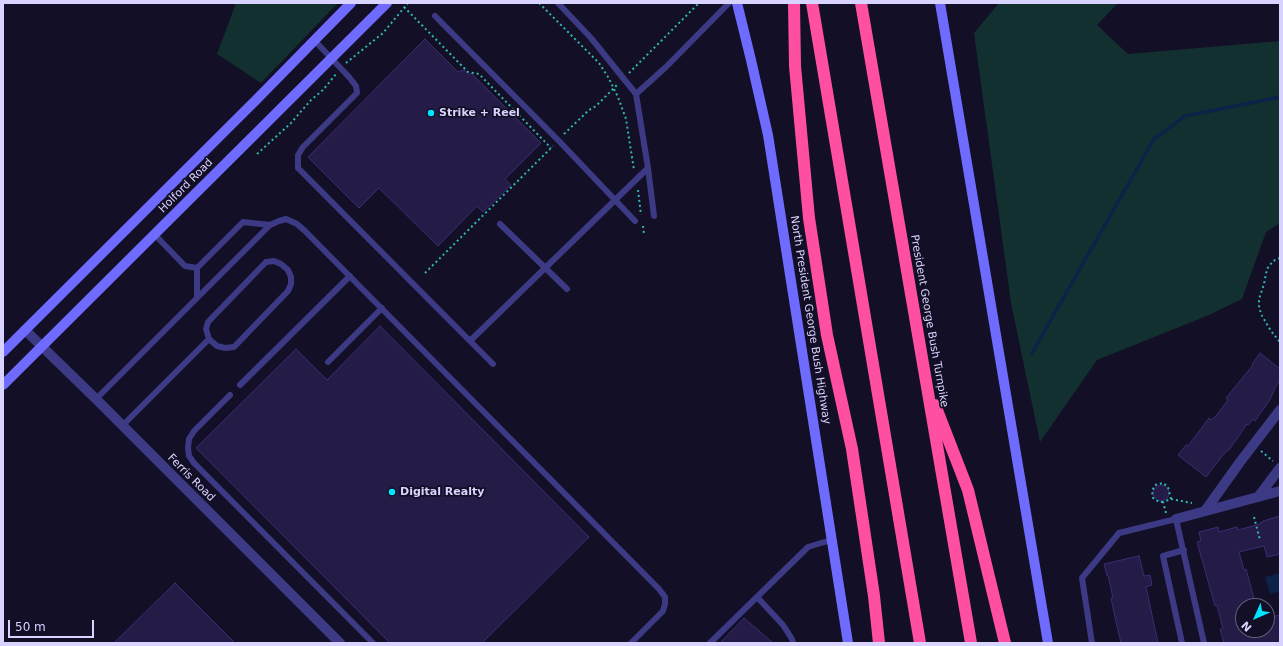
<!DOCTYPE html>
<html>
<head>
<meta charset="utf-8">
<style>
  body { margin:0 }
  #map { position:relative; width:1283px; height:646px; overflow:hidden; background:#130f26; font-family:"DejaVu Sans",sans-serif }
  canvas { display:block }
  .frame { position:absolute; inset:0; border:4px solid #d9d4ff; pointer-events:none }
  .north { position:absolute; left:1235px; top:598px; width:40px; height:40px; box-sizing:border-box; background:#130f26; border:1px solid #625e7d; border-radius:50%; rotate:225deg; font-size:11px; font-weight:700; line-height:16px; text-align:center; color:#d9d4ff }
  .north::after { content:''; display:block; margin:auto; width:14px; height:18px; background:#00e5ff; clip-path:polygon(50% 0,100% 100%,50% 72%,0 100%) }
  .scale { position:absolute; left:8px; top:620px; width:86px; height:18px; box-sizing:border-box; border:2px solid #d9d4ff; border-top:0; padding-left:5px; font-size:12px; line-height:14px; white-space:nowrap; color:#d9d4ff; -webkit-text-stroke:3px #130f26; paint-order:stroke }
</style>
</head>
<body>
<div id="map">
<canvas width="1283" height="646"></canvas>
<div class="frame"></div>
<div class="north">N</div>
<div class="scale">50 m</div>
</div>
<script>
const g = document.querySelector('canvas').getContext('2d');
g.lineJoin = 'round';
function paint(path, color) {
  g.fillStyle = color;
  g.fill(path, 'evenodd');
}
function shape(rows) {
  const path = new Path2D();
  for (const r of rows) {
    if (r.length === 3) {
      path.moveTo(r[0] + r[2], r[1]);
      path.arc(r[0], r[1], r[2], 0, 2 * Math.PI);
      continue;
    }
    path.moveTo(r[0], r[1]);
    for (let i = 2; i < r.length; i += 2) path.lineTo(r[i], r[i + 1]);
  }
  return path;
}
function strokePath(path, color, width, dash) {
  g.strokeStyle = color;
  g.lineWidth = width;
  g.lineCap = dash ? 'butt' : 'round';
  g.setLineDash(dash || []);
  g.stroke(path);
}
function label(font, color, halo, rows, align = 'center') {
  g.font = font + ' "DejaVu Sans",sans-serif';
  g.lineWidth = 3.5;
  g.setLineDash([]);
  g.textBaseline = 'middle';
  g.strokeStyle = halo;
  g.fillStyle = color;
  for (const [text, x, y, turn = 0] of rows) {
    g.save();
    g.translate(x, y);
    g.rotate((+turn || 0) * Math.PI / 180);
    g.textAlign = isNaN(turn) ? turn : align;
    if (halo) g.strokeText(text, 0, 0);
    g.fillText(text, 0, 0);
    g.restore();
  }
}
paint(shape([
  [236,3,338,3,261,83,217,54],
  [999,3,1118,3,1097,25,1128,54,1280,41,1280,223,1266,232,1242,299,1209,315,1097,360,1040,442,1011,303,974,33]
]), '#12302f');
paint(shape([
  [1280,573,1280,591,1270,594,1265,577]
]), '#0c2248');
strokePath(shape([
  [1032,353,1154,139,1185,116,1280,97]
]), '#0c2248', 3.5);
const building = shape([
  [425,39,458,72,464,70,469,75,471,73,541,143,505,179,511,185,483,212,477,206,438,246,379,188,359,208,308,157,425,39],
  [380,326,589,537,482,643,390,643,196,448,296,349,327,380,380,326],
  [1260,353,1280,369,1280,381,1274,389,1275,389,1269,401,1255,421,1253,419,1248,425,1247,424,1229,450,1228,450,1223,455,1206,477,1178,455,1186,445,1188,446,1209,418,1211,420,1216,416,1228,400,1226,398,1253,365,1252,364,1260,353],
  [1161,493,8],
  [1280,516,1280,554,1267,557,1264,546,1239,552,1244,570,1246,569,1255,602,1251,604,1252,606,1243,606,1243,630,1267,630,1267,618,1280,615,1280,643,1224,643,1220,629,1223,629,1217,605,1215,606,1197,542,1201,541,1199,532,1218,527,1219,532,1237,527,1238,530,1260,524,1260,523,1263,522,1263,521,1280,516],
  [1139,556,1144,576,1150,575,1152,585,1146,587,1158,643,1121,643,1116,622,1111,598,1113,598,1108,575,1107,576,1104,564,1139,556],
  [175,583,235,643,114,643,175,583],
  [744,618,773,643,720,643,744,618]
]);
paint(building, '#241b47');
strokePath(building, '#3b2d73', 1);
strokePath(shape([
  [539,3,599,63,608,77,618,97,626,119,634,170],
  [404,7,468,72,479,74,551,148],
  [346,63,383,33,408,3],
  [629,73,699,3],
  [564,134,589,110,596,106,618,84],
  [257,154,291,123,311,100,323,90,336,74],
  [638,190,641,215],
  [643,226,644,234],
  [1280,258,1273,261,1267,269,1264,284,1259,299,1259,306,1261,314,1271,331,1280,342],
  [425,273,553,146],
  [1261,451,1273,461],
  [1163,502,1159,502,1153,498,1152,491,1155,485,1163,483,1168,487,1171,499],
  [1166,513,1163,502,1171,499,1192,503],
  [1254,517,1260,540]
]), '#2fb8b0', 2, [2, 3]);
strokePath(shape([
  [435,16,559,141,635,221],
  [315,41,349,77,356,86,357,93,303,147,298,155,298,168,470,341,648,168,636,94,591,38,558,3],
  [636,94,666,67,729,3],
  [648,168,654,216],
  [500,224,567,289],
  [155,235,185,266,197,268],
  [197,297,197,268,243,222,270,225],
  [470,341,493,364],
  [328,362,382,308],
  [240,385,350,276],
  [230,395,194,431,189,439,188,448,189,456,194,463,373,643],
  [96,399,270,225,279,221,286,219,297,224,305,231,659,589,665,597,665,604,663,611,631,643],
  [122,426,209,339,217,346,225,348,234,347,288,291,291,284,291,277,288,270,281,264,274,261,266,262,208,322,206,329,209,339],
  [757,597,783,625,792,639,793,643],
  [710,643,808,547,831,540],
  [1092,643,1082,578,1119,533,1176,519,1204,643],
  [1182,643,1163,556,1184,550]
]), '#3d3a85', 6);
strokePath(shape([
  [25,330,96,399,340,643],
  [1258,497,1280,468],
  [1205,511,1240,462,1280,410],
  [1176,519,1280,491]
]), '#3d3a85', 10);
strokePath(shape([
  [737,3,751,60,768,135,848,643],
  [940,3,1048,643],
  [3,352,257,99,351,3],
  [3,385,387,3]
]), '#6f6bff', 10);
strokePath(shape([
  [794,3,795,66,809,218,827,335,852,449,874,596,879,643],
  [812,3,920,643],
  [861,3,971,643],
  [935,405,968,490,1005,643]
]), '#ff4fa3', 12);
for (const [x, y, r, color] of [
  [431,113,4,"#00e5ff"],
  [392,492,4,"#00e5ff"]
]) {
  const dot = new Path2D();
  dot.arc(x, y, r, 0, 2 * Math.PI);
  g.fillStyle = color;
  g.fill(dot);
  strokePath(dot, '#130f26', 1.5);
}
label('bold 11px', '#d9d4ff', '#130f26', [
  ["Strike + Reel",439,113],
  ["Digital Realty",400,492]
], 'left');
label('11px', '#d9d4ff', '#130f26', [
  ["Holford Road",186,186,-45],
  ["North President George Bush Highway",810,320,81],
  ["President George Bush Turnpike",929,321,80],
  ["Ferris Road",191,478,45]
]);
</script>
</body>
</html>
